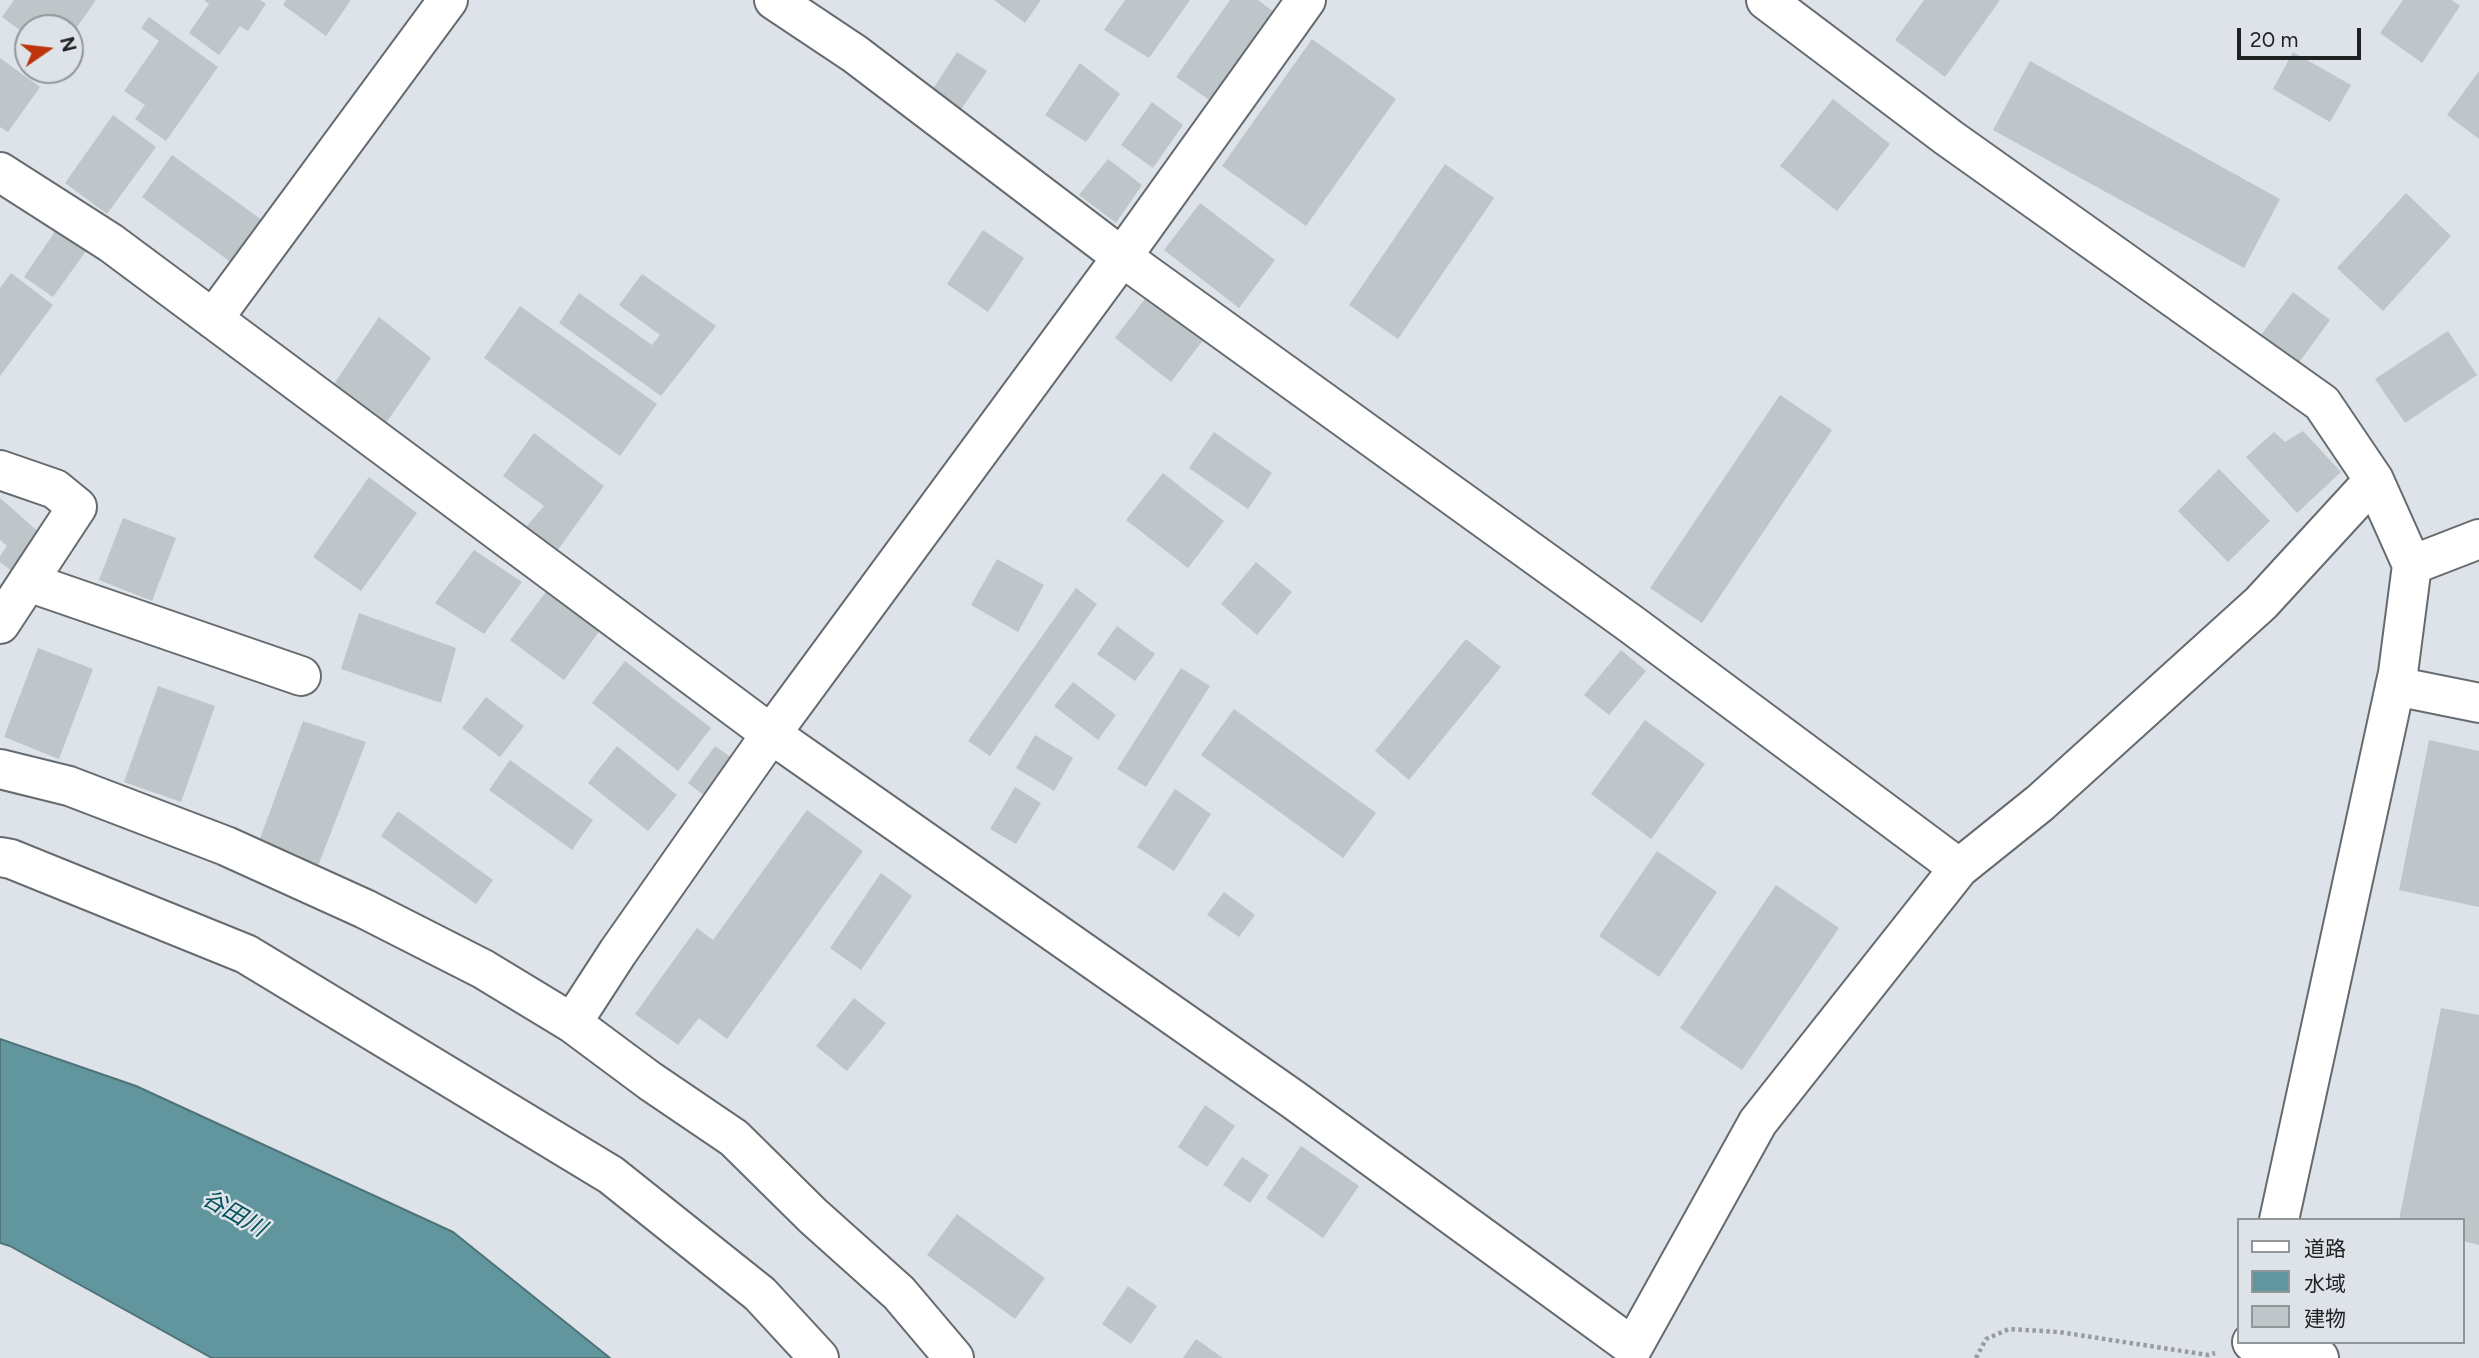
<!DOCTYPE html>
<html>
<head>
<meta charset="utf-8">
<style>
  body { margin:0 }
  #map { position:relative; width:2479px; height:1358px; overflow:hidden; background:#dde3e8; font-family:Figtree,"Noto Sans JP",sans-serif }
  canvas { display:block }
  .legend { position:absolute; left:2237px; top:1218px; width:228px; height:126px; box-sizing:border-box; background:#dde3e8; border:2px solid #919699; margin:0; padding:9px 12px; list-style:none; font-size:21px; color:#1f2223 }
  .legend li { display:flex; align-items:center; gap:14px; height:35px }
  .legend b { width:35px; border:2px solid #919699 }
  .north { position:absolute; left:14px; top:14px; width:70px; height:70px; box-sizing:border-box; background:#dde3e8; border:2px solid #919699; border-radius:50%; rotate:76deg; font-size:19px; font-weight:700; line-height:28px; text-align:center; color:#1f2223 }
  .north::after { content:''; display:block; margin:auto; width:24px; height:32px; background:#be340d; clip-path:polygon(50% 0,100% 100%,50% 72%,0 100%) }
  .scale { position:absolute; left:2237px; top:28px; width:124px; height:32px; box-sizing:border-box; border:4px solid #1f2223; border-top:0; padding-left:9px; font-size:21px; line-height:24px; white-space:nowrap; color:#1f2223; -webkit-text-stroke:5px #dde3e8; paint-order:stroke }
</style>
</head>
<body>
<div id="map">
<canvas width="2479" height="1358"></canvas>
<ul class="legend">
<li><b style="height:9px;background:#fff"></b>道路</li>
<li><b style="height:19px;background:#62969e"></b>水域</li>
<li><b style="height:19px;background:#bfc6ca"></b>建物</li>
</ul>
<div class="north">N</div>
<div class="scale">20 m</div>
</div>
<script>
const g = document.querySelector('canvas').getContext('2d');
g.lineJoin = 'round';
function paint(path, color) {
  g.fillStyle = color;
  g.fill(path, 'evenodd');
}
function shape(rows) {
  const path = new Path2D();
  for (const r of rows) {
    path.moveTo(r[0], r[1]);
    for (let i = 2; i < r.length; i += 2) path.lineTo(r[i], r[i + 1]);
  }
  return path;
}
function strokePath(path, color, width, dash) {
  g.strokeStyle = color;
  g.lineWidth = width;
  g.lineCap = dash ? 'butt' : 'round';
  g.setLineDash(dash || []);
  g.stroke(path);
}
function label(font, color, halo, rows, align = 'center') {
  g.font = font + ' Figtree,"Noto Sans JP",sans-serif';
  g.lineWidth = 5;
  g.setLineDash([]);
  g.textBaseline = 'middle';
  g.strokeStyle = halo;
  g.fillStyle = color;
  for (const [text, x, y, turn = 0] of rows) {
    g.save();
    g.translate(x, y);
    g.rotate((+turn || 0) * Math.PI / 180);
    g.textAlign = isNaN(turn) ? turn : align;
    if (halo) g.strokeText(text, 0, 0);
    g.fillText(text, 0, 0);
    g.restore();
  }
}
const water = shape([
  [0,1039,136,1086,453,1232,610,1358,212,1358,10,1246,0,1243,0,1039]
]);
paint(water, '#62969e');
strokePath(water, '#4e7379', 2);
paint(shape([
  [14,0,96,0,70,37,70,28,28,28,28,36,2,17],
  [204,0,260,0,266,4,248,31,240,26,219,55,189,33,209,4],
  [286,0,351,0,326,36,283,5],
  [994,0,1041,0,1025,23],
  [1125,0,1190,0,1149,58,1104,30],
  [1230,0,1258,0,1274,12,1211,101,1176,77],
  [1924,0,2000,0,1945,77,1895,40],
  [2403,0,2452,0,2460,6,2422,63,2380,33],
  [149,17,218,67,166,141,135,119,145,105,124,91,159,41,141,28],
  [1312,39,1396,99,1306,226,1222,166],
  [957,52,987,71,960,111,931,92],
  [2293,52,2351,85,2330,122,2273,89],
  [0,58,40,87,8,132,0,127],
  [2030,61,2280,199,2244,268,1993,130],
  [1080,63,1120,94,1086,142,1045,115],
  [34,70,52,70,45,79],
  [2479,71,2479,139,2447,115],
  [1833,99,1890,144,1837,211,1780,166],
  [1152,102,1183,125,1153,168,1121,145],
  [113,115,156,147,107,214,65,183],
  [172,155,266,223,236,266,142,197],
  [1108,159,1142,185,1116,223,1079,195],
  [1445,164,1494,198,1398,339,1349,305],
  [2406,193,2451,236,2383,311,2337,268],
  [1200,203,1275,260,1239,308,1164,250],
  [56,230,86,251,53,297,24,277],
  [983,230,1024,258,988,312,947,284],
  [11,273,53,305,0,376,0,288],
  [642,274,716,326,661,396,559,323,579,293,652,345,660,335,619,305],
  [1151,291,1207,335,1171,382,1115,338],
  [2293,292,2330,320,2295,368,2258,339],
  [520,306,657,404,620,456,484,358],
  [379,317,431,358,386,423,332,387],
  [2448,331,2477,375,2405,423,2375,379],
  [1780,395,1832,430,1702,623,1650,588],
  [2303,431,2341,472,2297,513,2246,457,2274,432,2285,442],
  [1214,432,1272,473,1248,509,1189,468],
  [534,433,604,486,557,551,525,528,544,506,503,476],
  [2219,469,2270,521,2228,562,2178,511],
  [1163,473,1224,521,1188,568,1126,520],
  [369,477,417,513,361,591,313,557],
  [0,498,42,535,13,572,0,562,0,556,7,546,0,540],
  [123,518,176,538,152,601,99,580],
  [474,550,522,582,484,634,435,603],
  [997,559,1044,585,1018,632,971,605],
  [1256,562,1292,592,1257,635,1221,604],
  [1076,588,1097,604,990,756,968,741],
  [548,589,601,629,564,680,510,640],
  [359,613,456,648,441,703,341,669],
  [1117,626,1155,654,1135,681,1097,654],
  [1466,639,1501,667,1409,780,1375,751],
  [38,648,93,669,59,759,4,737],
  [1621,650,1646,671,1609,715,1584,695],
  [625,661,711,728,678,771,592,703],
  [1181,668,1210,686,1146,787,1117,769],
  [1073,682,1116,715,1098,740,1054,706],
  [158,686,215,706,181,802,124,782],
  [486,697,524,726,500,757,462,728],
  [1234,709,1376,813,1343,858,1201,755],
  [1645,720,1705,764,1651,839,1591,794],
  [303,721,366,742,318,866,257,847],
  [1035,735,1073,758,1054,791,1016,768],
  [2429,740,2479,751,2479,907,2399,890],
  [617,746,677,795,648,831,588,783],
  [715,746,742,765,714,803,688,783],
  [510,760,593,820,572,850,489,790],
  [1015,787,1041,803,1016,844,990,829],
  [1175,789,1211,814,1174,871,1137,847],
  [807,810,863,851,727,1039,699,1018,678,1045,635,1014,697,928,713,940],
  [398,811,493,880,476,904,381,836],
  [1657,851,1717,892,1659,977,1599,936],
  [881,873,912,896,861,970,830,948],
  [1776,885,1839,928,1742,1070,1680,1028],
  [1224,892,1255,915,1239,937,1207,915],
  [854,998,886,1023,847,1071,816,1046],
  [2441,1008,2479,1015,2479,1245,2463,1241,2463,1220,2399,1220],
  [1205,1105,1235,1126,1207,1167,1178,1147],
  [1301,1146,1359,1186,1323,1238,1266,1198],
  [1242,1157,1269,1175,1250,1203,1223,1185],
  [957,1214,1045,1278,1015,1319,927,1255],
  [1128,1286,1157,1306,1131,1344,1102,1324],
  [1196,1339,1223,1358,1183,1358]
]), '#bfc6ca');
const minor = shape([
  [774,0,855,54,1122,257,1631,624,1959,868],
  [1766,0,1949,138,2322,403,2374,480,2412,565],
  [0,172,111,243,771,734,1294,1100,1633,1347,1758,1122,1959,868,2040,803,2261,603,2374,480],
  [213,319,448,0],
  [0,470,55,489,77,507,0,624],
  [28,582,301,676],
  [2395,686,2479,703],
  [0,769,69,786,226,846,365,909,483,969,572,1023,650,1081,734,1138,813,1216,899,1293,954,1358],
  [0,857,11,859,246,954,611,1175,760,1294,819,1358],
  [572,1023,618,952,771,734,1122,257,1306,0],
  [2279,1220,2398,673,2412,565,2479,539],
  [2252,1342,2319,1358]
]);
strokePath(minor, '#656b6f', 42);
strokePath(shape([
  [1976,1358,1986,1339,2009,1329,2059,1332,2208,1355,2215,1353]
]), '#979c9f', 4.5, [3.5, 3.5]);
strokePath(minor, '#fff', 38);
label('italic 23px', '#004f59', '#dde3e8', [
  ["谷田川",234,1214,30]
]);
</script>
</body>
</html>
